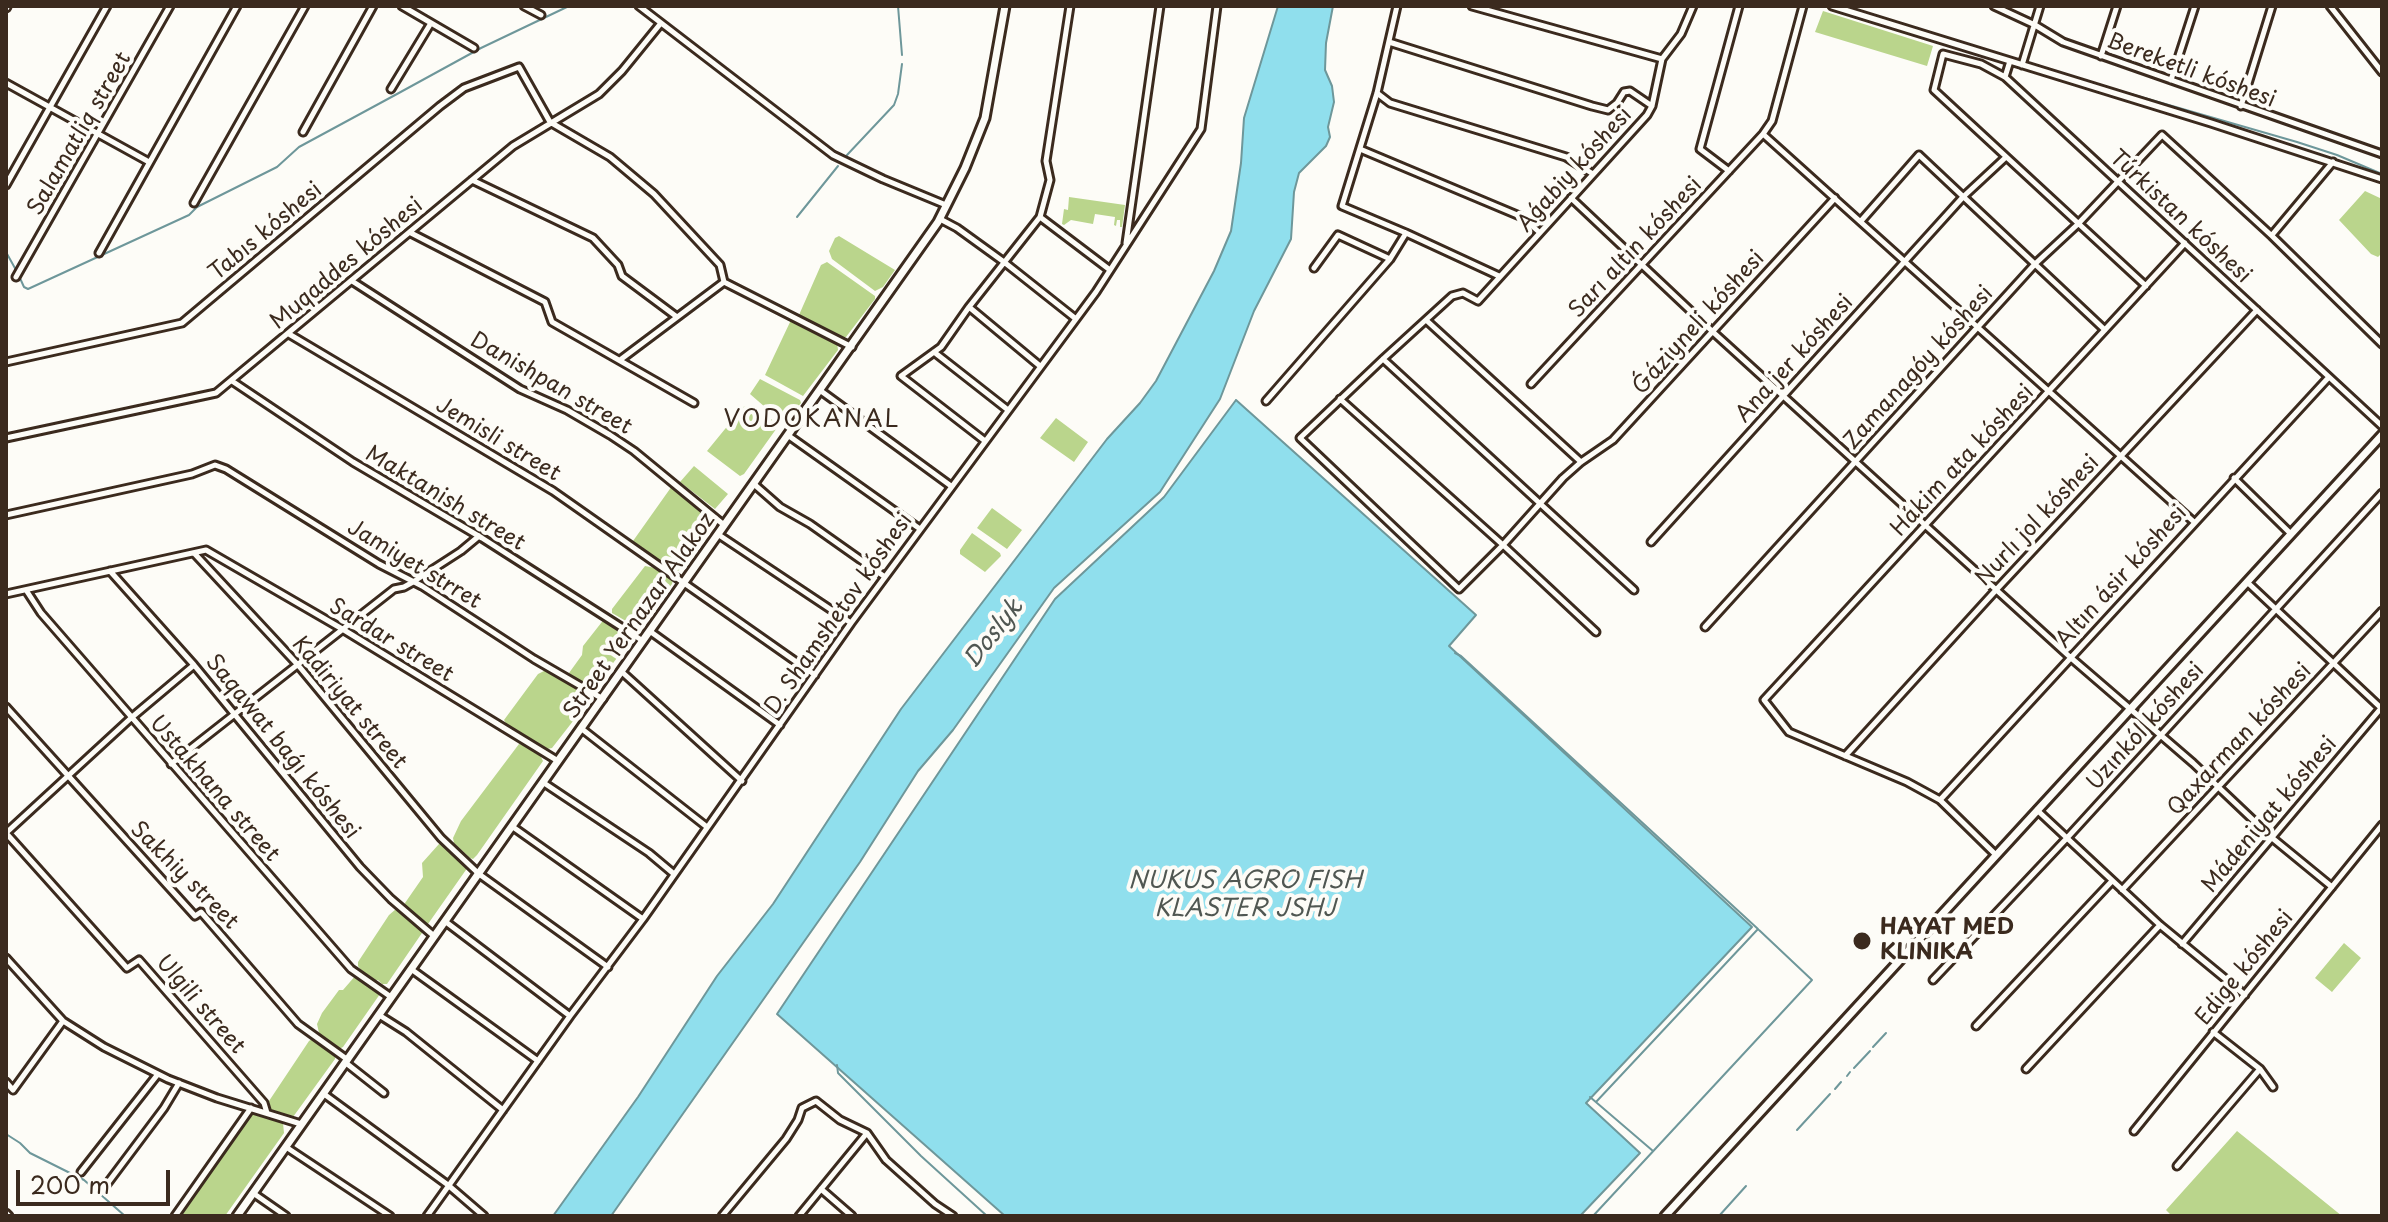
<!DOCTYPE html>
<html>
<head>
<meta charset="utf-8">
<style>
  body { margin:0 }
  #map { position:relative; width:2388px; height:1222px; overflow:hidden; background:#fdfcf7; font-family:"Playpen Sans",sans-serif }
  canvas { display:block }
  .frame { position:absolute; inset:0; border:8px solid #3b2a1e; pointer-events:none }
  .scale { position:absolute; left:16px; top:1170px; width:154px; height:36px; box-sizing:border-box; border:4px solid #3b2a1e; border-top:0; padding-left:10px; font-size:24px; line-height:28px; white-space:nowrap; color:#3b2a1e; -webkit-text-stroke:6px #fdfcf7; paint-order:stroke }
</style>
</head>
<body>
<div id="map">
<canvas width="2388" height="1222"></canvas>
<div class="frame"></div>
<div class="scale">200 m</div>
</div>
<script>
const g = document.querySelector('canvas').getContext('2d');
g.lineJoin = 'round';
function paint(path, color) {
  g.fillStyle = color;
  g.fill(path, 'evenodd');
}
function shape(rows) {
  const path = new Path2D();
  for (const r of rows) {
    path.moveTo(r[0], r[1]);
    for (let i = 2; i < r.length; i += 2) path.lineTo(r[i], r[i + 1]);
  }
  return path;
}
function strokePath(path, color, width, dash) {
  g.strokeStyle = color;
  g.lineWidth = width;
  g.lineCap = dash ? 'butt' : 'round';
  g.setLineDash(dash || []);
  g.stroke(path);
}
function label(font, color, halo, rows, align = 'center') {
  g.font = font + ' "Playpen Sans",sans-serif';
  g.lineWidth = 8;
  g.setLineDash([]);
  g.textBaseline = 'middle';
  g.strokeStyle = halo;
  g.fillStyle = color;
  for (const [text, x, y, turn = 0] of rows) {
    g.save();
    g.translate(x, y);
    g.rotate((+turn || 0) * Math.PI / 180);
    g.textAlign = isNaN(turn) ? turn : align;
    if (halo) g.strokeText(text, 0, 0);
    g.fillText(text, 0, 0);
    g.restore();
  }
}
paint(shape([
  [1823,11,1933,46,1927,66,1815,32],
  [2365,191,2382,199,2382,253,2378,257,2371,254,2339,220],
  [1069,197,1125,205,1122,227,1120,227,1120,220,1117,220,1116,226,1114,225,1115,217,1095,214,1093,224,1071,220,1064,225,1062,224,1064,209,1068,210],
  [839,236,895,270,883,287,875,291,832,259,829,251,835,238],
  [827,262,875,296,875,299,846,337,842,337,799,315,821,265],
  [791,320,837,342,838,350,803,396,765,375],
  [760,379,800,400,801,403,788,419,781,421,750,394],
  [752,405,779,425,744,474,740,476,707,451,743,407],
  [1056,418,1088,442,1074,462,1040,438],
  [694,466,728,494,715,509,680,482],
  [672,486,706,514,714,523,684,568,675,572,633,541],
  [992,508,1022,530,1007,549,977,528],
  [972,533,1000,553,1001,556,985,572,960,554,960,550],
  [645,566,661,569,673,580,672,584,638,628,612,613,612,609],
  [605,618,633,637,594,688,571,676,569,673,582,655,583,646],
  [548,669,586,691,591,698,552,748,547,749,507,725,504,720,538,674],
  [519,744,525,745,538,751,543,761,477,855,473,859,470,858,454,843,453,838,461,821],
  [439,844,443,844,468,867,428,924,406,909,405,903,423,877,422,863],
  [396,909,422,930,422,933,387,984,382,984,378,980,374,981,361,970,358,966,358,962,389,915],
  [2344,943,2361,958,2332,992,2315,978],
  [356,975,380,994,343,1047,339,1049,319,1033,317,1024,322,1013,339,990,343,990],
  [315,1037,336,1053,335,1059,293,1117,287,1117,271,1111,269,1101,309,1041],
  [252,1113,283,1123,284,1133,225,1216,180,1216],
  [2237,1131,2342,1216,2172,1216,2166,1210]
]), '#bad58c');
const water = shape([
  [1278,6,1333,6,1326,43,1325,70,1332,86,1334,102,1328,127,1330,137,1326,146,1299,173,1294,192,1291,239,1254,311,1220,399,1160,492,1054,588,953,730,918,771,860,862,611,1216,553,1216,638,1097,717,976,773,904,901,709,1107,439,1140,403,1156,381,1214,271,1231,231,1241,163,1244,118,1278,6],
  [1236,400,1476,615,1449,646,1752,927,1586,1103,1640,1153,1580,1216,1005,1216,777,1014,1055,599,1164,497,1236,400]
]);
paint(water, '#90dfed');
strokePath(water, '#6e979a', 2);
strokePath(shape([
  [898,6,902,55],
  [2044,69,2297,142,2337,155,2382,174],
  [847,155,894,105,898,94,902,64],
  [797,217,838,166],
  [6,252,16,270],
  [19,276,24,287,28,289,189,215,197,207,277,167,299,147,397,94,481,48,569,6],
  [1455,653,1461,656,1758,929,1596,1102],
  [1873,1047,1886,1033],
  [837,1065,838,1073,921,1156,987,1216],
  [1854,1068,1870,1051],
  [1847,1076,1850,1072],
  [1835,1089,1841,1082],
  [1590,1097,1653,1151],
  [1797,1130,1830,1094],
  [6,1134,20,1143,30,1153,84,1180,125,1216],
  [1593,1216,1812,980,1759,930],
  [1719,1216,1746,1186]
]), '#6e979a', 2);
const minor = shape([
  [402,6,474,48],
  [524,6,541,15],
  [639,6,833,155,883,179,946,205],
  [1397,6,1377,93,1342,206,1406,233,1499,276],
  [1472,6,1662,59],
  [1693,6,1681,34,1662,59,1652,106,1647,115,1478,301,1463,293,1452,296,1383,359,1300,438,1459,589,1503,545,1563,478,1581,462,1613,440,1835,198],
  [1832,6,2211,123,2382,179],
  [1994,6,2035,25,2063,42,2382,154],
  [2330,6,2382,72],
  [1389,42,1592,106,1608,110,1617,103,1624,92,1630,91,1652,106],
  [2101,56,2117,6],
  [2022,65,2040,6],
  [2005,77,2010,61],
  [2171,80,2195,6],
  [6,83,149,162],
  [391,89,431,23],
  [1377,93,1390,103,1566,157,1593,174],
  [2241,106,2272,6],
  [303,132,373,6],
  [1763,134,2194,522],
  [1360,149,1522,217,1539,232],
  [1729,171,1700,149,1739,6],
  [472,180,593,238,618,265,622,276,677,317],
  [6,185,107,6],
  [1571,198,1713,332,2070,657,2193,763,2271,837,2332,887],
  [194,203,305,6],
  [1040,217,1110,270],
  [940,219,957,228,1004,262,1076,319],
  [1861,221,1919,155,2105,330],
  [411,233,545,302,552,322,694,403],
  [2272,235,2333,162],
  [1126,243,1160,6],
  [99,253,237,6],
  [1314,268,1338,235,1390,259],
  [16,277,170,6],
  [352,281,520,389,567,410,610,435,634,451,724,525],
  [2146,286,1934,90,1943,54,1981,64,2005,77,2382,426],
  [969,307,1040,366],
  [1426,320,1581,462],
  [289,334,553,491,815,675],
  [934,352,1008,410],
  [1383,359,1634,590],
  [620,360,724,282],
  [6,362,182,323,440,106,464,88,519,67,550,122,610,157,654,194,720,265,724,282,852,347],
  [232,381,353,462,482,538,643,641],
  [1531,384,1763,134,1772,121,1803,6],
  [821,391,951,486],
  [1340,399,1503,545,1596,632],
  [1266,401,1390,259,1406,233],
  [789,436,920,529],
  [6,438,216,393,513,146,599,94,622,71,661,23],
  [985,441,901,376,941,347,969,307,1040,217,1050,180,1046,161,1070,6],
  [2234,478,2291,534],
  [755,485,780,507,810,524,885,577],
  [6,515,192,474,215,465,226,469,379,564,422,586,534,659,603,699],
  [719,535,851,623],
  [1651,542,1963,197,2005,158],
  [194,553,298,665,441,838,479,874,608,967],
  [110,571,194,665,360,867,391,899,434,936],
  [2247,582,2381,708],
  [26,590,41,613,351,969,391,997],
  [6,594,206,550,344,630,558,761],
  [1705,627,2035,264,2078,224,2162,135,2272,236,2382,344],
  [651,632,780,725],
  [622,672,742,781],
  [6,707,195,916,201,912,298,1024,348,1060],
  [582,729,707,827],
  [1845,756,1996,590,2257,310],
  [171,764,394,589,404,587,413,582,461,551,479,536],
  [544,783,649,853,674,874],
  [1940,800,2329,377],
  [2037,810,2160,925,2245,995],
  [513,827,643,919],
  [6,833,127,968,139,960,264,1103,267,1113],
  [6,833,131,718,194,665],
  [1996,855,1940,800,1907,782,1789,732,1764,700,2185,243],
  [2122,890,2382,611],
  [446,922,570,1016],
  [2182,944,2382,707],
  [6,958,63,1021,104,1047,168,1079,217,1098,301,1124],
  [411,969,538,1061],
  [1933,980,2067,838,2382,493],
  [379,1015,406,1032,503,1110],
  [1976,1026,2112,881],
  [2213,1032,2260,1069,2273,1087],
  [346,1063,384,1093],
  [2026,1069,2160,925],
  [6,1082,13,1090,63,1021],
  [324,1094,448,1185,484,1216],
  [2134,1131,2382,825],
  [286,1147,390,1216],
  [2177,1166,2260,1069],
  [81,1172,158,1074],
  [104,1188,164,1108,179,1083],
  [821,1189,852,1216],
  [253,1193,286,1216],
  [6,1213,9,1216],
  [175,1216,251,1108],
  [427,1216,570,1016,643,919,851,623,1096,292,1201,129,1217,6],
  [722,1216,786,1139,798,1120,802,1108,816,1101,840,1120,867,1133,886,1160,935,1204,953,1216],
  [799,1216,867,1133]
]);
const major = shape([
  [6,7,6,6],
  [237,1216,938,222,965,168,985,118,1005,6],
  [1665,1216,2382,435]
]);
strokePath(minor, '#3b2a1e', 11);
strokePath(major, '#3b2a1e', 13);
strokePath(minor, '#fdfcf7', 5);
strokePath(major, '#fdfcf7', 7);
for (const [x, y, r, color] of [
  [1862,941,10,"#3b2a1e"]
]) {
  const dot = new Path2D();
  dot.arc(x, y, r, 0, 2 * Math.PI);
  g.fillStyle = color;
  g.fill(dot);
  strokePath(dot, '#fdfcf7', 3);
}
label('22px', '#3b2a1e', '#fdfcf7', [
  ["Bereketli kóshesi",2191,71,20],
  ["Salamatliq street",80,134,-60],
  ["Aǵabiy kóshesi",1575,170,-48],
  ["Túrkistan kóshesi",2180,217,43],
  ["Tabıs kóshesi",266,232,-40],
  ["Sarı altın kóshesi",1636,248,-47],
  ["Muqaddes kóshesi",347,264,-40],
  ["Ǵáziyneli kóshesi",1699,323,-48],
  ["Ana jer kóshesi",1795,359,-48],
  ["Zamanagóy kóshesi",1919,368,-48],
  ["Danishpan street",551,384,30],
  ["Jemisli street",498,440,31],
  ["Hákim ata kóshesi",1963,461,-47],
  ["Maktanish street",445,499,31],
  ["Nurlı jol kóshesi",2038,521,-47],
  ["Jamiyet strret",414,565,31],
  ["Altın ásir kóshesi",2122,577,-48],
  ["D. Shamshetov kóshesi",839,614,-55],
  ["Street Yernazar Alakoz",640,616,-55],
  ["Sardar street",391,641,31],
  ["Kadiriyat street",349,703,50],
  ["Uzınkól kóshesi",2146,727,-48],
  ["Qaxarman kóshesi",2240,740,-47],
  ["Saqawat baǵı kóshesi",282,747,51],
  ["Ustakhana street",214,789,49],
  ["Mádeniyat kóshesi",2270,815,-50],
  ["Sakhiy street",184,876,45],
  ["Edige kóshesi",2245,968,-51],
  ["Ulgili street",200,1005,49]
]);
label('bold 22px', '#3b2a1e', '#fdfcf7', [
  ["HAYAT MED",1880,928],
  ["KLINIKA",1880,953]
], 'left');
g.letterSpacing = '2px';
label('24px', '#3b2a1e', '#fdfcf7', [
  ["VODOKANAL",812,420]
]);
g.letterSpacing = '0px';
label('italic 24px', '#505752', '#fdfcf7', [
  ["Doslyk",994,634,-52],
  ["NUKUS AGRO FISH",1245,881],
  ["KLASTER JSHJ",1245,909]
]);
</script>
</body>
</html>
